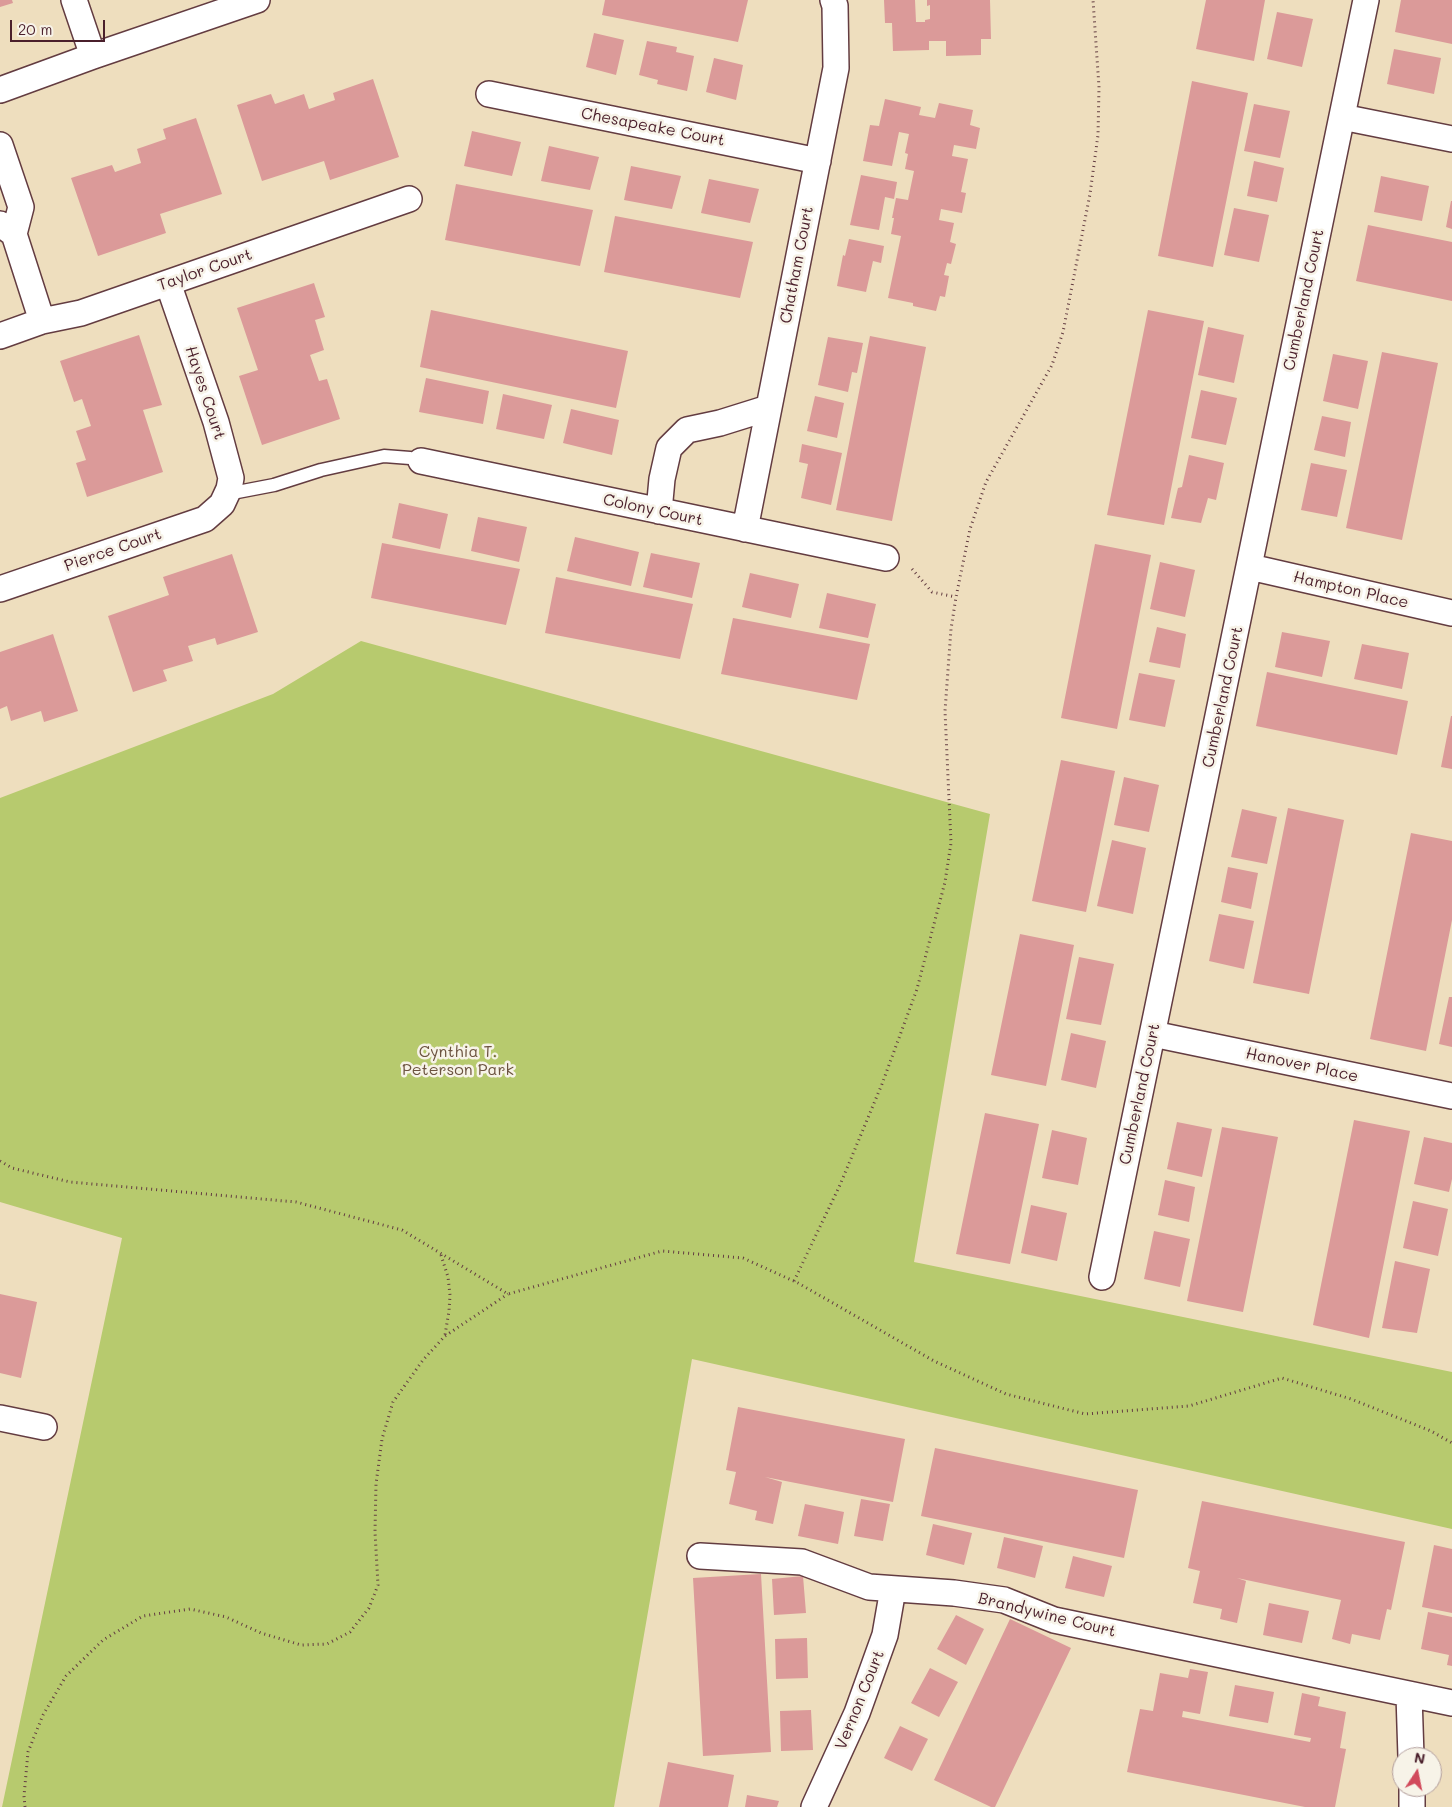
<!DOCTYPE html>
<html>
<head>
<meta charset="utf-8">
<style>
  body { margin:0 }
  #map { position:relative; width:1452px; height:1807px; overflow:hidden; background:#eedebe; font-family:Mali,sans-serif }
  canvas { display:block }
  .north { position:absolute; left:1392px; top:1747px; width:50px; height:50px; box-sizing:border-box; background:#f7f3e8; border:1px solid #b29e9c; border-radius:50%; rotate:11deg; font-size:14px; font-weight:700; line-height:20px; text-align:center; color:#4a1f2b }
  .north::after { content:''; display:block; margin:auto; width:18px; height:22px; background:#d1495b; clip-path:polygon(50% 0,100% 100%,50% 72%,0 100%) }
  .scale { position:absolute; left:10px; top:20px; width:95px; height:22px; box-sizing:border-box; border:2px solid #4a1f2b; border-top:0; padding-left:6px; font-size:15px; line-height:18px; white-space:nowrap; color:#4a1f2b; -webkit-text-stroke:4px #f7f3e8; paint-order:stroke }
</style>
</head>
<body>
<div id="map">
<canvas width="1452" height="1807"></canvas>
<div class="north">N</div>
<div class="scale">20 m</div>
</div>
<script>
const ctx = document.querySelector('canvas').getContext('2d');
ctx.lineJoin = 'round';
function fill(path, color) { ctx.fillStyle = color; ctx.fill(path, 'evenodd'); }
const toPath = rows => new Path2D(rows.map(r => 'M' + r).join(''));
function stroke(path, color, width, dash) { ctx.strokeStyle = color; ctx.lineWidth = width; ctx.lineCap = dash ? 'butt' : 'round'; ctx.setLineDash(dash || []); ctx.stroke(path); }
function label(font, color, halo, rows, align = 'center') {
  ctx.font = font + ' Mali,sans-serif'; ctx.lineWidth = 5; ctx.setLineDash([]); ctx.textBaseline = 'middle'; ctx.strokeStyle = halo; ctx.fillStyle = color; for (const [text, x, y, turn = 0] of rows) {
    ctx.save(); ctx.translate(x, y); ctx.rotate((+turn || 0) * Math.PI / 180); ctx.textAlign = isNaN(turn) ? turn : align; if (halo) ctx.strokeText(text, 0, 0); ctx.fillText(text, 0, 0); ctx.restore();
  }
}
fill(toPath([
  [361,641,990,814,914,1262,1452,1372,1452,1529,692,1359,614,1807,2,1807,122,1238,0,1202,0,798,273,694]
]), '#b7ca6e');
fill(toPath([
  [0,0,12,0,13,3,0,7],
  [605,0,748,0,738,42,602,15],
  [884,0,915,0,916,22,925,22,925,20,930,19,930,5,927,6,927,0,990,0,991,39,981,39,981,55,946,56,946,41,929,41,929,50,893,51,892,23,885,23],
  [1206,0,1265,0,1254,61,1196,49],
  [1401,0,1452,0,1452,44,1395,32],
  [1277,12,1313,19,1302,67,1267,59],
  [594,33,624,40,616,75,586,67],
  [647,41,677,47,676,52,694,56,687,91,657,84,658,80,639,75],
  [1394,49,1441,58,1434,94,1387,84],
  [714,58,743,65,736,100,706,92],
  [373,79,399,157,330,180,324,161,262,181,237,105,271,94,275,104,304,94,309,109,335,100,333,93],
  [1192,81,1248,93,1213,267,1158,256],
  [885,99,921,107,919,115,935,118,939,103,973,110,970,125,980,128,976,149,954,145,952,156,968,159,961,192,966,193,962,213,941,209,939,220,954,223,950,242,956,244,951,264,947,263,944,275,949,276,945,297,940,296,936,311,913,306,913,303,888,298,901,236,891,234,894,218,892,218,896,198,908,200,914,171,905,169,908,154,905,153,909,134,899,132,892,166,863,161,870,125,879,126],
  [1254,104,1290,111,1280,158,1244,151],
  [196,118,222,194,160,214,166,233,98,256,71,178,112,165,115,172,141,163,137,149,166,139,163,129],
  [472,131,521,142,512,176,464,166],
  [549,146,599,157,590,190,541,181],
  [1254,161,1284,168,1277,202,1247,196],
  [631,166,681,176,672,209,624,200],
  [861,175,897,182,894,199,885,197,879,230,850,225],
  [1381,176,1429,186,1422,221,1374,212],
  [709,179,759,189,750,223,701,213],
  [456,184,593,210,580,266,445,240],
  [1451,201,1452,201,1452,229,1446,227],
  [1234,208,1269,215,1259,262,1224,255],
  [615,216,753,242,740,298,604,272],
  [1368,225,1452,242,1452,301,1356,281],
  [849,239,884,246,881,263,873,261,866,292,837,286,843,255,845,256],
  [314,283,325,317,315,320,324,350,310,355,319,381,327,379,340,419,262,445,239,376,258,370,237,308],
  [431,310,628,351,616,408,420,367],
  [1148,310,1204,321,1164,525,1107,515],
  [1208,327,1244,335,1234,383,1198,375],
  [139,335,162,405,143,410,163,472,87,497,76,463,86,460,76,431,91,426,82,399,74,402,60,361],
  [870,336,926,347,892,521,836,510],
  [828,337,863,343,857,373,852,372,848,392,818,385],
  [1382,352,1438,363,1402,540,1346,528],
  [1333,354,1368,361,1358,409,1323,401],
  [426,378,489,391,483,424,419,412],
  [1201,390,1237,398,1226,445,1191,438],
  [503,394,552,405,544,439,496,429],
  [815,396,844,403,837,438,807,431],
  [571,409,619,420,612,455,563,443],
  [1322,416,1351,422,1345,457,1314,450],
  [802,444,842,453,831,505,801,498,808,464,799,462],
  [1189,455,1224,463,1216,500,1208,498,1201,523,1171,518,1178,488,1182,487],
  [1311,463,1347,470,1337,517,1301,510],
  [399,503,448,514,440,549,392,538],
  [478,517,527,527,519,562,471,551],
  [575,537,639,552,631,586,567,571],
  [382,543,520,569,506,625,371,598],
  [1095,544,1151,555,1117,729,1061,718],
  [651,553,700,563,692,598,643,587],
  [232,554,258,632,217,645,215,638,188,646,193,661,163,670,167,681,133,692,108,616,169,595,163,577],
  [1160,562,1195,570,1185,617,1150,609],
  [750,573,799,584,791,618,742,607],
  [556,577,693,604,680,659,545,633],
  [827,593,876,604,868,638,819,628],
  [733,618,870,644,857,700,721,674],
  [1157,627,1186,634,1180,668,1149,662],
  [1282,632,1330,641,1322,677,1275,667],
  [53,634,78,711,44,722,41,711,11,721,7,706,0,709,0,652],
  [1362,644,1409,653,1402,689,1354,679],
  [1267,672,1408,701,1397,755,1256,726],
  [1139,673,1175,680,1165,727,1129,720],
  [1451,716,1452,716,1452,769,1441,767],
  [1061,760,1115,771,1086,912,1032,901],
  [1124,777,1159,785,1149,832,1114,825],
  [1288,808,1344,820,1309,994,1253,983],
  [1242,809,1277,817,1267,864,1231,857],
  [1411,833,1452,841,1452,920,1426,1051,1370,1039],
  [1112,840,1146,848,1133,914,1097,906],
  [1228,867,1258,873,1251,909,1221,902],
  [1219,914,1254,921,1244,969,1209,961],
  [1020,934,1074,945,1046,1086,991,1075],
  [1079,957,1114,964,1101,1025,1066,1019],
  [1449,997,1452,997,1452,1047,1439,1044],
  [1071,1033,1106,1041,1096,1088,1061,1080],
  [985,1113,1039,1124,1010,1264,956,1254],
  [1354,1120,1410,1131,1369,1338,1313,1325],
  [1177,1122,1212,1129,1202,1177,1167,1169],
  [1222,1127,1278,1137,1243,1312,1187,1301],
  [1052,1130,1087,1138,1078,1185,1042,1178],
  [1424,1137,1452,1143,1452,1179,1449,1192,1414,1184],
  [1165,1180,1195,1187,1189,1222,1158,1215],
  [1413,1201,1448,1209,1438,1256,1403,1248],
  [1031,1205,1067,1213,1057,1261,1021,1253],
  [1154,1231,1190,1239,1180,1287,1144,1279],
  [1395,1261,1430,1269,1417,1333,1382,1328],
  [0,1294,37,1302,21,1378,0,1373],
  [738,1407,905,1439,893,1502,765,1477,782,1482,773,1524,755,1520,757,1511,729,1504,736,1472,726,1470],
  [935,1448,1138,1490,1124,1558,921,1516],
  [861,1499,890,1504,883,1541,854,1536],
  [1202,1501,1405,1542,1391,1610,1387,1609,1380,1640,1352,1634,1350,1644,1332,1639,1341,1600,1237,1578,1246,1581,1237,1623,1220,1619,1222,1609,1193,1603,1200,1571,1188,1568],
  [805,1504,844,1512,838,1544,798,1536],
  [933,1524,972,1533,964,1565,926,1555],
  [1004,1537,1043,1546,1035,1578,997,1568],
  [1434,1545,1452,1549,1452,1613,1422,1607],
  [1073,1556,1112,1566,1104,1597,1065,1588],
  [761,1574,771,1752,703,1756,693,1578],
  [803,1576,806,1613,774,1615,772,1579],
  [1269,1603,1309,1611,1302,1643,1263,1635],
  [1428,1612,1452,1617,1452,1666,1447,1665,1449,1655,1421,1649],
  [956,1615,984,1629,966,1665,937,1649],
  [1010,1619,1071,1648,995,1807,991,1807,934,1780],
  [807,1638,808,1678,776,1679,775,1639],
  [930,1668,958,1682,939,1717,911,1703],
  [1190,1669,1208,1672,1200,1714,1183,1711,1182,1717,1310,1742,1311,1738,1294,1735,1302,1693,1320,1697,1318,1706,1346,1712,1340,1748,1346,1749,1335,1807,1305,1807,1127,1772,1140,1709,1153,1711,1160,1673,1188,1678],
  [1235,1685,1274,1692,1268,1723,1229,1716],
  [811,1710,813,1750,781,1751,780,1711],
  [900,1726,928,1739,912,1771,884,1758],
  [668,1762,734,1775,728,1807,659,1807],
  [747,1795,779,1801,777,1807,745,1807]
]), '#db9a99');
const service = toPath([
  [227,494,274,485,321,470,384,456,410,458,421,461]
]);
const minor = toPath([
  [74,0,93,56],
  [0,90,93,56,257,0],
  [489,94,818,161],
  [1342,117,1452,139],
  [0,145,21,207,14,234,0,224],
  [14,234,42,321],
  [0,336,42,321,81,313,409,199],
  [421,461,886,558],
  [659,511,662,479,669,448,687,430,720,423,768,408],
  [745,529,836,68,835,6,833,0],
  [1250,567,1452,613],
  [0,589,205,519,222,504,229,489,231,478,216,422,168,283],
  [1153,1034,1452,1096],
  [1102,1277,1366,0],
  [0,1418,44,1427],
  [700,1556,802,1562,869,1587,954,1593,1004,1600,1054,1620,1452,1703],
  [1409,1695,1411,1757],
  [1412,1787,1412,1807],
  [814,1807,857,1713,885,1635,893,1589]
]);
stroke(service, '#633c41', 15);
stroke(minor, '#633c41', 28);
stroke(toPath([
  [912,569,932,592,956,597],
  [0,1161,12,1168,70,1182,296,1202,402,1230,508,1294,662,1251,743,1258,798,1283,934,1361,1006,1394,1085,1414,1189,1406,1282,1378,1351,1399,1431,1431,1452,1443],
  [441,1255,448,1277,450,1295,449,1311,445,1335],
  [794,1281,840,1185,882,1084,917,989,945,882,951,843,945,711,951,629,956,597,970,529,986,482,1052,365,1063,332,1090,194,1098,135,1099,87,1093,0],
  [25,1807,24,1796,28,1752,43,1715,66,1676,103,1640,143,1616,190,1609,226,1617,261,1633,301,1645,327,1644,350,1632,369,1608,378,1585,375,1532,376,1484,382,1439,393,1402,423,1360,445,1336,508,1294]
]), '#633c41', 3, [1, 4]);
stroke(service, '#fff', 12);
stroke(minor, '#fff', 25);
label('16px', '#4a1f2b', '#f7f3e8', [
  ["Chesapeake Court",653,127,11],
  ["Chatham Court",797,265,-79],
  ["Taylor Court",205,270,-19],
  ["Cumberland Court",1304,300,-78],
  ["Hayes Court",205,393,72],
  ["Colony Court",653,510,12],
  ["Pierce Court",113,550,-19],
  ["Hampton Place",1351,590,13],
  ["Cumberland Court",1223,697,-78],
  ["Hanover Place",1302,1065,12],
  ["Cumberland Court",1140,1094,-78],
  ["Brandywine Court",1047,1615,14],
  ["Vernon Court",860,1700,-68]
]);
label('16px', '#6b523f', '#f7f3e8', [
  ["Cynthia T.",458,1052],
  ["Peterson Park",458,1070]
]);
</script>
</body>
</html>
